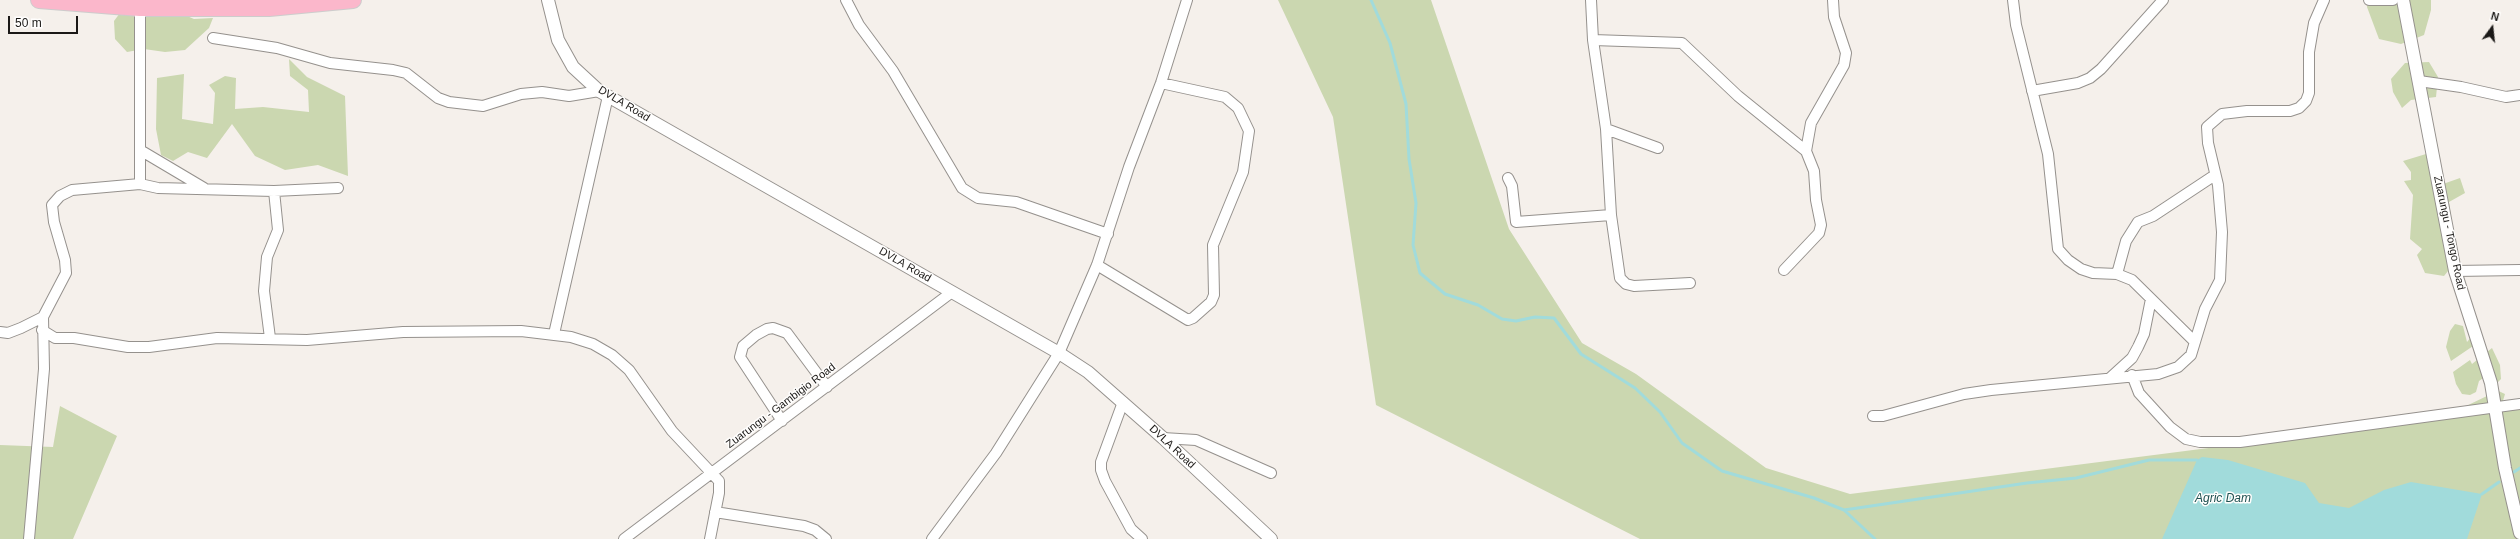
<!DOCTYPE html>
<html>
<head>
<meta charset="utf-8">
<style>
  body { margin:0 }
  #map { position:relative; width:2520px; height:539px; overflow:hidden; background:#f5f0eb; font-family:Helvetica,sans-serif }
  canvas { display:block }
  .north { position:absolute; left:2472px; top:8px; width:40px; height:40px; -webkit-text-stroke:3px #fffefd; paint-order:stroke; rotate:15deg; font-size:11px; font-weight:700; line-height:16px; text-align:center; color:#1b1917 }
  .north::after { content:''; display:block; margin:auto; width:14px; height:18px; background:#1b1917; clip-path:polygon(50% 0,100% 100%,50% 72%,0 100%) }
  .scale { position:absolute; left:8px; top:16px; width:70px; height:18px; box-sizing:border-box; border:2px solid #1b1917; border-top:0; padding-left:5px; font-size:12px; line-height:14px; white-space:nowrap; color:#1b1917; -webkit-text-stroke:3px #fffefd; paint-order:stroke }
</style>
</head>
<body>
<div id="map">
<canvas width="2520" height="539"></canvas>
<div class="north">N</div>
<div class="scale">50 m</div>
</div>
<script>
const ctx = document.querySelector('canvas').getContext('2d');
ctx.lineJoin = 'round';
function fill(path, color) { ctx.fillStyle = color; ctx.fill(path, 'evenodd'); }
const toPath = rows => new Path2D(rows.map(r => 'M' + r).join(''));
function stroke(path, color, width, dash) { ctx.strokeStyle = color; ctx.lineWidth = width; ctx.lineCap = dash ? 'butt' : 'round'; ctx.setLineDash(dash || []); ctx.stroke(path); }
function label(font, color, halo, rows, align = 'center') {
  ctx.font = font + ' Helvetica,sans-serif'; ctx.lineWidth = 3; ctx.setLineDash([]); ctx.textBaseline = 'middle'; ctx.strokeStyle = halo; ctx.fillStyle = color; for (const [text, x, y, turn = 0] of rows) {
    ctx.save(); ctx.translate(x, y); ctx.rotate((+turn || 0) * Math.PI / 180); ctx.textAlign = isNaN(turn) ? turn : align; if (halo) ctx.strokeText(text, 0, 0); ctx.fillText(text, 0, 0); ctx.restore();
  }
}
fill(toPath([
  [1278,0,1431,0,1509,229,1582,343,1636,374,1766,468,1850,494,2458,416,2462,408,2489,395,2486,376,2479,381,2476,392,2470,395,2462,394,2456,384,2453,372,2470,360,2472,364,2492,348,2500,365,2501,379,2492,388,2505,394,2502,404,2520,408,2520,539,1640,539,1376,405,1333,117],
  [2368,0,2431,0,2431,10,2424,35,2401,44,2379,39,2367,7],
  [120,13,180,13,194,19,213,18,209,28,185,50,165,52,144,49,127,52,115,39,114,21],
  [289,59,307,77,345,96,348,176,318,165,285,170,255,156,232,124,207,158,188,152,173,161,161,155,156,129,157,78,184,74,182,119,213,124,215,93,209,85,225,76,236,78,235,109,263,107,309,112,308,90,290,76],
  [2429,62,2438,77,2436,97,2411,100,2402,108,2393,92,2391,79,2405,63],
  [2426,154,2441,171,2443,184,2460,178,2465,193,2449,202,2457,260,2444,276,2425,273,2417,255,2422,249,2410,239,2413,195,2404,181,2411,180,2411,172,2403,161],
  [2455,324,2463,326,2467,342,2479,328,2479,342,2451,361,2446,347,2450,331],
  [60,406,117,436,73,539,0,539,0,445,53,447]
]), '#cbd7b0');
fill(toPath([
  [2202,457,2228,460,2305,483,2319,503,2349,508,2384,490,2411,482,2482,494,2467,539,2162,539,2197,460]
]), '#a1dbdb');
stroke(toPath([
  [1371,0,1390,43,1406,104,1409,159,1416,203,1413,245,1420,273,1445,294,1478,305,1502,319,1516,321,1535,317,1554,318,1581,354,1635,388,1660,412,1682,443,1722,471,1814,498,1844,510,2027,483,2076,478,2149,460,2197,460],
  [2514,472,2520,468],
  [2482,494,2499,482],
  [1844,510,1875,539]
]), '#a1dbdb', 3);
const minor = toPath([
  [846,0,859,25,893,71,962,188,978,198,1016,202,1108,234],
  [1591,0,1593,40,1606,129,1611,215,1620,278,1626,284,1634,286,1690,283],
  [2013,0,2016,25,2048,154,2058,249,2068,260,2081,269,2093,273,2117,274,2132,280,2195,342],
  [2369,0,2393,0],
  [140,8,140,184],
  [213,38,277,48,330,63,393,70,406,73,438,98,449,102,483,106,521,94,542,92,569,96,599,91],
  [1593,40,1682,43,1738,96,1806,151,1814,171,1816,200,1821,225,1819,233,1784,270],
  [2419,81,2461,87,2506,97,2520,95],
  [2032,91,2078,83,2090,78,2101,69,2163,0],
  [1606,129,1658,148],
  [140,150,204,188],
  [1806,151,1811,123,1844,65,1846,53,1834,17,1833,0],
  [1508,178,1512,186,1516,222,1611,215],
  [1097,265,1188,320,1193,318,1211,302,1214,295,1213,245,1243,172,1249,131,1238,108,1225,97,1161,83],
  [2455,271,2520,270],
  [2117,274,2126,241,2138,222,2153,216,2215,175],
  [42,330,55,338,74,338,128,347,149,347,217,338,307,340,403,332,521,331,571,337,593,344,612,355,629,370,672,431,719,481,719,493,710,539],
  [0,332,8,333,21,328,43,317],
  [554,334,608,96],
  [270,338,264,291,267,257,278,230,274,191],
  [2132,375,2139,393,2170,427,2186,439,2200,442,2240,442,2520,404],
  [2110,378,2132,358,2138,347,2144,334,2151,299],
  [1123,402,1101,462,1101,470,1105,481,1131,529,1142,539],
  [1873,416,1883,416,1964,394,1991,390,2158,374,2178,367,2191,355,2205,309,2220,280,2222,232,2218,185,2208,143,2207,127,2222,114,2247,111,2290,111,2299,108,2306,101,2309,93,2309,52,2314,23,2324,0],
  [782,421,740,357,743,346,756,335,767,329,773,328,787,333,827,387],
  [1163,438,1196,440,1271,473],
  [715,512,804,526,815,530,826,539],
  [29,539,44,369,43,317,66,273,65,260,54,222,52,205,60,196,72,190,140,184,158,188,274,191,338,188],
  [624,539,952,292],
  [932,539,996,453,1059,353,1097,265,1129,167,1161,83,1187,0]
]);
const tertiary = toPath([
  [548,0,558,40,573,67,599,91,1059,353,1088,372,1163,438,1271,539],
  [2403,0,2455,271,2491,383,2505,468,2520,533]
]);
const trunk = toPath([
  [39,0,140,8,269,8,353,0]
]);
stroke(minor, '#95918d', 12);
stroke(tertiary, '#95918d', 14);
stroke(trunk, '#cdcccc', 18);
stroke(minor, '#fff', 10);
stroke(tertiary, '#fff', 12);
stroke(trunk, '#fbb7cb', 16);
label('11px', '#1b1917', '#fffefd', [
  ["DVLA Road",624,104,31],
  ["Zuarungu - Tongo Road",2449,233,78],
  ["DVLA Road",905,265,30],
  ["Zuarungu - Gambigio Road",781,406,-37],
  ["DVLA Road",1172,447,43]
]);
label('italic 12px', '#205252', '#fffefd', [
  ["Agric Dam",2223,499]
]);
</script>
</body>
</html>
